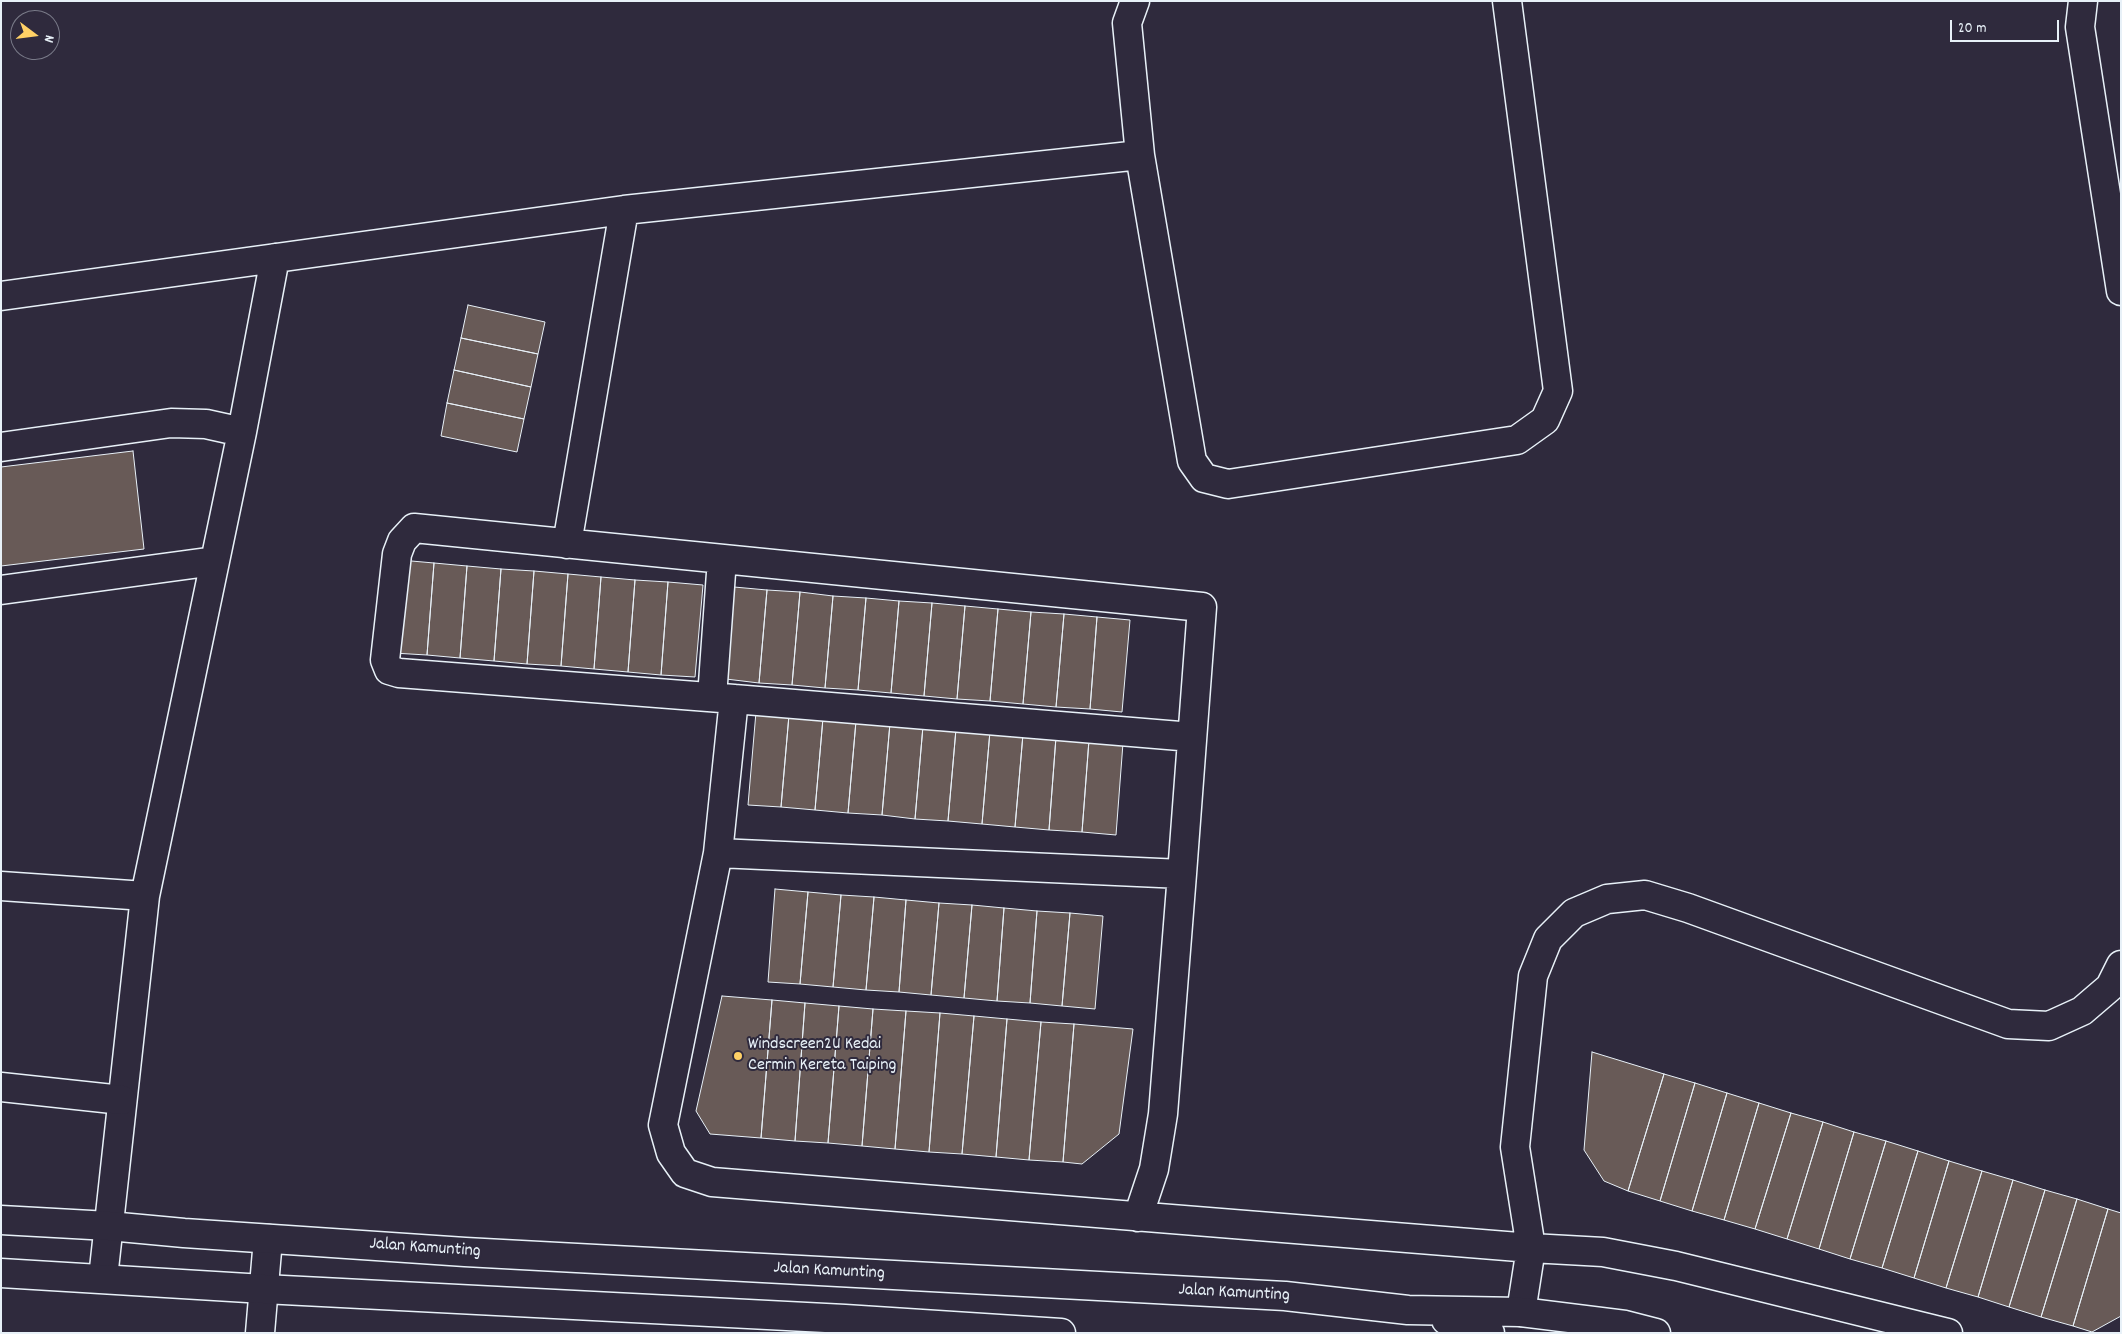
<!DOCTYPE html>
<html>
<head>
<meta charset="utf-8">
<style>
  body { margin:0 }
  #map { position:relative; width:2122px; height:1334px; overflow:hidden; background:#2f2a3d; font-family:Dekko,sans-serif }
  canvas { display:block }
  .frame { position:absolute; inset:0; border:2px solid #e8f1f8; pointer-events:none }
  .north { position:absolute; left:10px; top:10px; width:50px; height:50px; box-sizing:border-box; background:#2f2a3d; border:1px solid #797a88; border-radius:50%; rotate:105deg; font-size:14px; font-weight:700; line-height:20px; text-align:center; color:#e8f1f8 }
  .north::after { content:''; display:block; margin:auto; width:18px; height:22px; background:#ffd166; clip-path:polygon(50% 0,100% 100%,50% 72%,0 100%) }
  .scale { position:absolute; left:1950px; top:20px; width:109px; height:22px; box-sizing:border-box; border:2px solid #e8f1f8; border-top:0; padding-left:6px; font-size:15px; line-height:18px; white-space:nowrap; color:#e8f1f8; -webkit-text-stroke:4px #2f2a3d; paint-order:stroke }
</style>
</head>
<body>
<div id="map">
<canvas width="2122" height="1334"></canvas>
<div class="frame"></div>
<div class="north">N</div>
<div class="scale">20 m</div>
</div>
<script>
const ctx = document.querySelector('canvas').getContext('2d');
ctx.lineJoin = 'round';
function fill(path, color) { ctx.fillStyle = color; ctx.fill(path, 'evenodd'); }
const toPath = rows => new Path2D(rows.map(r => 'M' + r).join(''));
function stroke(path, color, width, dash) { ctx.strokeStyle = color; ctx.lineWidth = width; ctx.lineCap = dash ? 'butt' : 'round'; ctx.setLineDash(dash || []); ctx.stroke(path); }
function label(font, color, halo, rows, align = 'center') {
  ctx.font = font + ' Dekko,sans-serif'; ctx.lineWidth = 4; ctx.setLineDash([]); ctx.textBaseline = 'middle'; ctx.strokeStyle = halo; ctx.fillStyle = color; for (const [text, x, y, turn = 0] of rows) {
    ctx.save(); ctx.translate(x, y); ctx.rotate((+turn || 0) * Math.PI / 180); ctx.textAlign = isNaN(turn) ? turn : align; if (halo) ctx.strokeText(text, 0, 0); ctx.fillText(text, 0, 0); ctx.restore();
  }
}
const building = toPath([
  [468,305,545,322,538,354,461,338,468,305],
  [461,338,538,354,531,387,454,370,461,338],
  [454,370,531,387,524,419,447,403,454,370],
  [447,403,524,419,517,452,441,436,447,403],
  [133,451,144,549,1,566,1,467,133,451],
  [400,560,434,563,427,655,393,653,400,560],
  [434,563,467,566,460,658,427,655,434,563],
  [467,566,501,569,494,661,460,658,467,566],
  [501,569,534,571,527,664,494,661,501,569],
  [534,571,568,574,561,666,527,664,534,571],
  [568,574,601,577,594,669,561,666,568,574],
  [601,577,635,580,628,672,594,669,601,577],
  [635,580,668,582,661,675,628,672,635,580],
  [668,582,703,585,695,677,661,675,668,582],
  [734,587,767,590,759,683,726,679,734,587],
  [767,590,800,592,792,685,759,683,767,590],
  [800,592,833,596,825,688,792,685,800,592],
  [833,596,866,598,858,690,825,688,833,596],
  [866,598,899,601,891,693,858,690,866,598],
  [899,601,932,603,924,696,891,693,899,601],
  [932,603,965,606,957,699,924,696,932,603],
  [965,606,998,609,990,701,957,699,965,606],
  [998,609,1031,612,1023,704,990,701,998,609],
  [1031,612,1064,614,1056,707,1023,704,1031,612],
  [1064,614,1097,617,1090,709,1056,707,1064,614],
  [1097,617,1130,620,1122,712,1090,709,1097,617],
  [756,712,789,715,781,807,748,805,756,712],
  [789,715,823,718,815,810,781,807,789,715],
  [823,718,856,721,848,813,815,810,823,718],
  [856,721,890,723,882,815,848,813,856,721],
  [890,723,923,726,915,819,882,815,890,723],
  [923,726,956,729,948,821,915,819,923,726],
  [956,729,990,731,982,824,948,821,956,729],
  [990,731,1023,734,1015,827,982,824,990,731],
  [1023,734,1056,737,1049,830,1015,827,1023,734],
  [1056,737,1089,740,1082,832,1049,830,1056,737],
  [1089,740,1123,743,1116,835,1082,832,1089,740],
  [775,889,808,892,800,984,768,982,775,889],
  [808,892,841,895,833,987,800,984,808,892],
  [841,895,874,897,866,990,833,987,841,895],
  [874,897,906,900,899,992,866,990,874,897],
  [906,900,939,903,931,995,899,992,906,900],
  [939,903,972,905,964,998,931,995,939,903],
  [972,905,1004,908,997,1001,964,998,972,905],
  [1004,908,1037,911,1030,1003,997,1001,1004,908],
  [1037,911,1070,913,1062,1006,1030,1003,1037,911],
  [1070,913,1103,916,1095,1009,1062,1006,1070,913],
  [722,996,772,1000,761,1138,710,1134,696,1111,722,996],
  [772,1000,805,1003,795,1141,761,1138,772,1000],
  [805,1003,839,1006,828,1143,795,1141,805,1003],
  [839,1006,873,1009,862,1146,828,1143,839,1006],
  [873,1009,906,1011,895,1149,862,1146,873,1009],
  [906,1011,940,1013,929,1152,895,1149,906,1011],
  [940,1013,974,1016,962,1154,929,1152,940,1013],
  [974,1016,1007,1019,996,1157,962,1154,974,1016],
  [1007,1019,1041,1022,1029,1160,996,1157,1007,1019],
  [1041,1022,1074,1024,1063,1162,1029,1160,1041,1022],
  [1074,1024,1133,1029,1119,1134,1082,1164,1063,1162,1074,1024],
  [1592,1052,1664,1074,1628,1191,1604,1181,1584,1150,1592,1052],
  [1664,1074,1695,1083,1660,1201,1628,1191,1664,1074],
  [1695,1083,1727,1093,1692,1211,1660,1201,1695,1083],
  [1727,1093,1759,1103,1724,1220,1692,1211,1727,1093],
  [1759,1103,1791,1113,1755,1229,1724,1220,1759,1103],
  [1791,1113,1823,1122,1787,1239,1755,1229,1791,1113],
  [1823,1122,1854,1132,1819,1249,1787,1239,1823,1122],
  [1854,1132,1886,1141,1850,1259,1819,1249,1854,1132],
  [1886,1141,1918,1151,1882,1268,1850,1259,1886,1141],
  [1918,1151,1949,1161,1914,1278,1882,1268,1918,1151],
  [1949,1161,1982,1171,1946,1288,1914,1278,1949,1161],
  [1982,1171,2013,1180,1978,1297,1946,1288,1982,1171],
  [2013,1180,2045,1190,2009,1307,1978,1297,2013,1180],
  [2045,1190,2077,1199,2041,1317,2009,1307,2045,1190],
  [2077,1199,2108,1209,2073,1326,2041,1317,2077,1199],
  [2108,1209,2121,1213,2121,1316,2092,1332,2073,1326,2108,1209]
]);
fill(building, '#685a57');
stroke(building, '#e8f1f8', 1);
const minor = toPath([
  [1135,1,1127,23,1140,155,1192,461,1204,478,1228,484,1517,440,1545,420,1558,391,1507,1],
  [2083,1,2080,27,2121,291],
  [1,296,624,210,1140,155],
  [1,447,171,423,206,424,242,432],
  [567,544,624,210],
  [1,590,215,561],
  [712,697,722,559],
  [734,699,718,853,663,1125,671,1153,685,1173,712,1182,1531,1248,1515,1147,1533,976,1548,939,1574,913,1607,899,1645,895,1688,908,2008,1024,2049,1026,2082,1011,2110,987,2121,965],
  [718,853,1182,874],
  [1,886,145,896],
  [1138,1217,1154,1169,1163,1114,1182,874,1202,607,414,528,402,541,397,554,385,660,389,670,399,673,734,699,1192,737],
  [103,1278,145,896,242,432,275,258],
  [1521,1312,1531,1248,1603,1252,1676,1266,1948,1333],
  [260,1333,268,1239]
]);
const major = toPath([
  [1,1087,122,1100],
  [1,1220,109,1226,184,1233,465,1252,1285,1296,1408,1310,1521,1312,1625,1325,1656,1333],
  [1,1273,264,1289,845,1319,1061,1333],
  [1446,1320,1490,1333]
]);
stroke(minor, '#e8f1f8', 31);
stroke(major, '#e8f1f8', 31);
stroke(minor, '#2f2a3d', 28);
stroke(major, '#2f2a3d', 28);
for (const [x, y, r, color] of [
  [738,1056,5,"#ffd166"]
]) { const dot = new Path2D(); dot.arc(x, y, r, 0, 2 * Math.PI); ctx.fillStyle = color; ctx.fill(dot); stroke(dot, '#2f2a3d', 2); }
label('18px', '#e8f1f8', '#2f2a3d', [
  ["Windscreen2U Kedai",748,1046],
  ["Cermin Kereta Taiping",748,1067]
], 'left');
label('18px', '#e8f1f8', '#2f2a3d', [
  ["Jalan Kamunting",425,1249,4],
  ["Jalan Kamunting",829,1272,3],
  ["Jalan Kamunting",1234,1294,3]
]);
</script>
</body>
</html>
